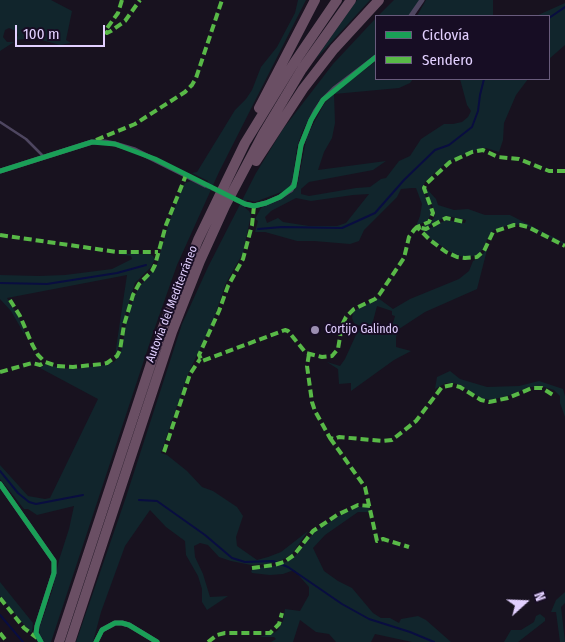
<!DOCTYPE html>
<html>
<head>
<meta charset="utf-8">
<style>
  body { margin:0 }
  #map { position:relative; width:565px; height:642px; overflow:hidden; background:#18121f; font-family:"Fira Sans Condensed",sans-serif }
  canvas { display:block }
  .legend { position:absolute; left:375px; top:15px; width:175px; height:65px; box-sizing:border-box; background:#170d24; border:1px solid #685b7c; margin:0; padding:6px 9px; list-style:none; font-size:15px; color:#e2d0ff }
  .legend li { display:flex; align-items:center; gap:10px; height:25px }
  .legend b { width:25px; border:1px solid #685b7c }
  .north { position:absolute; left:500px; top:577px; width:50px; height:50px; -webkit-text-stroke:4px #170d24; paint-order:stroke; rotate:70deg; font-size:14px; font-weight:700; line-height:20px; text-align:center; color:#e2d0ff }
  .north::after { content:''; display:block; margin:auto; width:18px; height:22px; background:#e2d0ff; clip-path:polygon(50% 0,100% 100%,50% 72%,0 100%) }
  .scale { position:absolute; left:15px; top:25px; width:90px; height:22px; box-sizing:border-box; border:2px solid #e2d0ff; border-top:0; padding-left:6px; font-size:15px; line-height:18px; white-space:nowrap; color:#e2d0ff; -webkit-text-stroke:4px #170d24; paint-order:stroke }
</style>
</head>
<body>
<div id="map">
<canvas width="565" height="642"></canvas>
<ul class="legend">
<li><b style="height:6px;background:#1a9f57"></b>Ciclovía</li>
<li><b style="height:6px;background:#58b947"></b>Sendero</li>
</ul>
<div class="north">N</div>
<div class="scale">100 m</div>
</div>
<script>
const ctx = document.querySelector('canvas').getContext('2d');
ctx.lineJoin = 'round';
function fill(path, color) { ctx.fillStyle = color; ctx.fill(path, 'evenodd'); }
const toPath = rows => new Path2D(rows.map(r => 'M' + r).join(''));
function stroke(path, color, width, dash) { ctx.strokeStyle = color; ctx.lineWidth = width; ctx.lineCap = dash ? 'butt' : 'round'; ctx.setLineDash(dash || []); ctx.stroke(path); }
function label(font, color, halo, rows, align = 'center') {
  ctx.font = font + ' "Fira Sans Condensed",sans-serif'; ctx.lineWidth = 4; ctx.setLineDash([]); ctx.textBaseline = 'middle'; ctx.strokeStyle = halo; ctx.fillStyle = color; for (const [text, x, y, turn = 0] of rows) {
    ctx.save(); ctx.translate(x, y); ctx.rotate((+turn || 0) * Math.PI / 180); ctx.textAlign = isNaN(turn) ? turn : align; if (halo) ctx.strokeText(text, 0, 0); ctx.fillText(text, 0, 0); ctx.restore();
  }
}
fill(toPath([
  [0,0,51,0,72,11,66,40,71,43,60,45,34,38,16,40,18,35,16,31,9,28,5,30,3,37,7,42,14,42,0,51],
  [298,0,306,0,219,172,177,265,153,333,51,642,44,642,40,635,39,629,52,591,59,560,69,529,74,506,37,515,28,509,24,509,0,479,0,465,28,496,45,499,50,498,98,399,40,368,45,364,61,368,75,369,105,365,114,362,119,356,122,348,126,323,132,302,139,287,156,267,169,223,181,190,185,183,191,181,206,187,208,181,192,173,197,172,235,110,246,99,252,90,261,67,277,47,287,28,295,13],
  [357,0,370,0,315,60,335,31],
  [394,0,420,0,409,16,378,16],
  [426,0,493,0,493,16,417,16],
  [565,3,565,45,549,59,549,16,536,16],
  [376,18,376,54,330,90,318,102,302,132,297,147,292,183,289,189,255,202,247,200,243,206,249,211,251,215,243,253,226,283,212,324,188,374,161,453,167,455,187,471,202,487,213,491,237,507,243,516,236,537,237,546,257,560,268,557,281,552,308,531,292,554,282,560,268,564,251,565,231,561,219,557,208,545,200,543,194,546,195,557,203,574,210,597,228,596,207,610,202,602,202,589,198,576,186,555,185,541,166,527,150,510,125,546,101,612,93,642,76,642,126,497,182,324,208,267,256,173,283,129,333,64],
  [376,61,376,79,413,79,410,83,399,88,334,94,335,123,332,138,324,152,318,170,386,161,373,170,309,182,301,189,301,194,309,196,356,188,370,187,381,179,386,178,399,161,410,156,421,139,444,124,453,124,462,122,468,117,471,111,467,105,460,79,528,79,516,95,504,123,503,140,499,152,486,148,469,152,446,163,426,181,423,186,423,191,432,209,430,216,427,221,416,226,420,216,422,204,416,188,412,188,401,189,397,197,364,230,359,241,350,244,314,241,297,241,265,232,255,232,258,221,255,219,261,208,290,194,297,186,307,136,324,104,333,94],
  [369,194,346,223,337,226,309,226,283,222,278,218,267,223,265,217,271,211,296,198,311,201,353,195],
  [426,188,436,199,438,205,454,210,468,209,485,215,510,215,565,243,565,245,527,226,512,224,494,230,490,234,482,250,477,255,468,257,457,256,429,238,421,229,426,230,446,220,465,223,466,220,447,216,426,228,421,227,430,222,434,218,435,212,425,190],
  [488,246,477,289,425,312,399,329,396,337,396,347,411,351,394,360,351,391,351,383,339,384,338,369,327,362,340,366,345,359,360,326,354,323,352,318,353,313,357,309,378,298,393,309,410,299,459,279,469,271,473,261,481,257],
  [377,306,392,311,392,315,395,316,391,330,372,325],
  [118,254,150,254,153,256,155,259,151,267,135,283,122,325,118,349,115,355,127,275,7,298,19,317,26,337,11,311,0,299,0,275,39,276,65,275,112,269,132,259,131,256],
  [450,371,460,379,487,387,519,386,539,381,563,389,565,396,565,417,560,403,560,396,554,390,544,387,529,387,511,395,491,400,480,398,460,385,453,383,446,383,435,389,437,377],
  [358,507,369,507,370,512,358,512,325,535,313,548,324,571,338,581,352,588,373,613,381,618,390,618,399,623,401,619,418,616,426,620,451,642,412,642,375,634,371,642,336,642,329,634,316,632,300,620,293,642,271,642,276,639,274,637,259,637,274,633,278,630,283,621,285,609,300,611,309,595,309,587,294,570,283,574,270,575,252,573,251,571,255,568,274,566,288,561,296,555,314,532,342,514],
  [0,582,33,623,32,632,30,632,0,596],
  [565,592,565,603,561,607,565,642,560,642,556,612,551,612,556,600],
  [540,614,545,618,545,621,518,642,504,642,511,630,521,630,534,622,536,616]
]), '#11252c');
stroke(toPath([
  [549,18,565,7],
  [258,229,282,227,342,228,375,213,404,180,435,150,449,145,472,127,478,111,480,95,484,79],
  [0,283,47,284,117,273,146,265],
  [0,471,18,493,29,502,36,504,83,495],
  [139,500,157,501,205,535,232,558,245,562,273,561,288,567,342,604,369,619,410,632,434,642],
  [0,615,23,642]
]), '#090d40', 2);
stroke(toPath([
  [205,185,221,192],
  [228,196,245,204]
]), '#362e41', 5, [5, 2.5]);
stroke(toPath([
  [0,122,26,139,43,156]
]), '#4e4660', 2.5);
stroke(toPath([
  [411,16,422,0],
  [0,171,92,142,105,142,115,144,135,150,205,185],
  [245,204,254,206,266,203,280,197,291,190,295,181,301,145,311,120,315,112,323,100,334,89,376,57],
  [0,484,54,561,54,573,37,626,36,633,41,642],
  [96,642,102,630,115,623,122,623,129,625,157,642]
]), '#4e4660', 5);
stroke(toPath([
  [259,108,315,0],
  [256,161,303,89,334,49,379,0],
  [59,642,163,327,198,240,245,143,294,63,337,0],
  [70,642,172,332,200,261,225,206,263,134,302,69,351,0]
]), '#6a4f64', 10);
stroke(toPath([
  [122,0,118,13,105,31,107,33,111,31,125,21,140,0],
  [96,140,135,124,185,92,192,85,196,78,222,0],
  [565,171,549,171,519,159,498,157,483,150,472,152,450,162,426,184,424,188,433,213,429,222,417,227,430,240,446,252,457,257,465,258,477,257,484,251,493,232,514,225,520,225,528,227,565,246],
  [254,206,252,225,243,259,228,286,219,311,199,355,202,361,285,330,288,331,306,353,322,357,332,356,338,349,342,325,346,317,354,309,375,299,379,295,404,258,409,237,414,230,417,227,426,229,446,218,465,222],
  [0,235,117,252,158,252],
  [10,300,20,316,32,344,38,355,45,362],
  [309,354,307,366,312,402,315,411,330,438,334,439,339,437,383,441,392,440,416,421,442,387,452,385,460,387,481,400,489,402,508,398,532,388,542,388,553,395],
  [0,372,32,363,40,365,45,362,57,366,73,367,102,364,107,363,117,356,120,350,124,325,133,295,139,284,152,271,155,265,166,225,186,175],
  [330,438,365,487,377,541,383,539,409,547],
  [164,452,190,374,200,359],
  [252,568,274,565,284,562,294,555,313,531,337,515,358,505,370,506],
  [0,598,24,628,37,638],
  [0,633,7,642],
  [208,642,217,635,225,633,270,633,279,624,282,613]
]), '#58b947', 4, [8, 4]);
stroke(toPath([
  [0,171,92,142,115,144,155,159,245,204,254,206,266,203,280,197,294,186,301,145,311,120,323,100,376,57],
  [0,484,54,561,54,573,37,626,36,633,41,642],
  [96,642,102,630,115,623,122,623,129,625,157,642]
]), '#1a9f57', 5);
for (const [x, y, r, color] of [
  [315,330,5,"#9b8eb1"]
]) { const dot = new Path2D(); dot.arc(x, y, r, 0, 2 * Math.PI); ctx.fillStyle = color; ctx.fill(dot); stroke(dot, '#170d24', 2); }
label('12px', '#e2d0ff', '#170d24', [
  ["Autovía del Mediterráneo",172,304,-69]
]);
label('12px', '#e2d0ff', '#170d24', [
  ["Cortijo Galindo",325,330]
], 'left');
</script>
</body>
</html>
